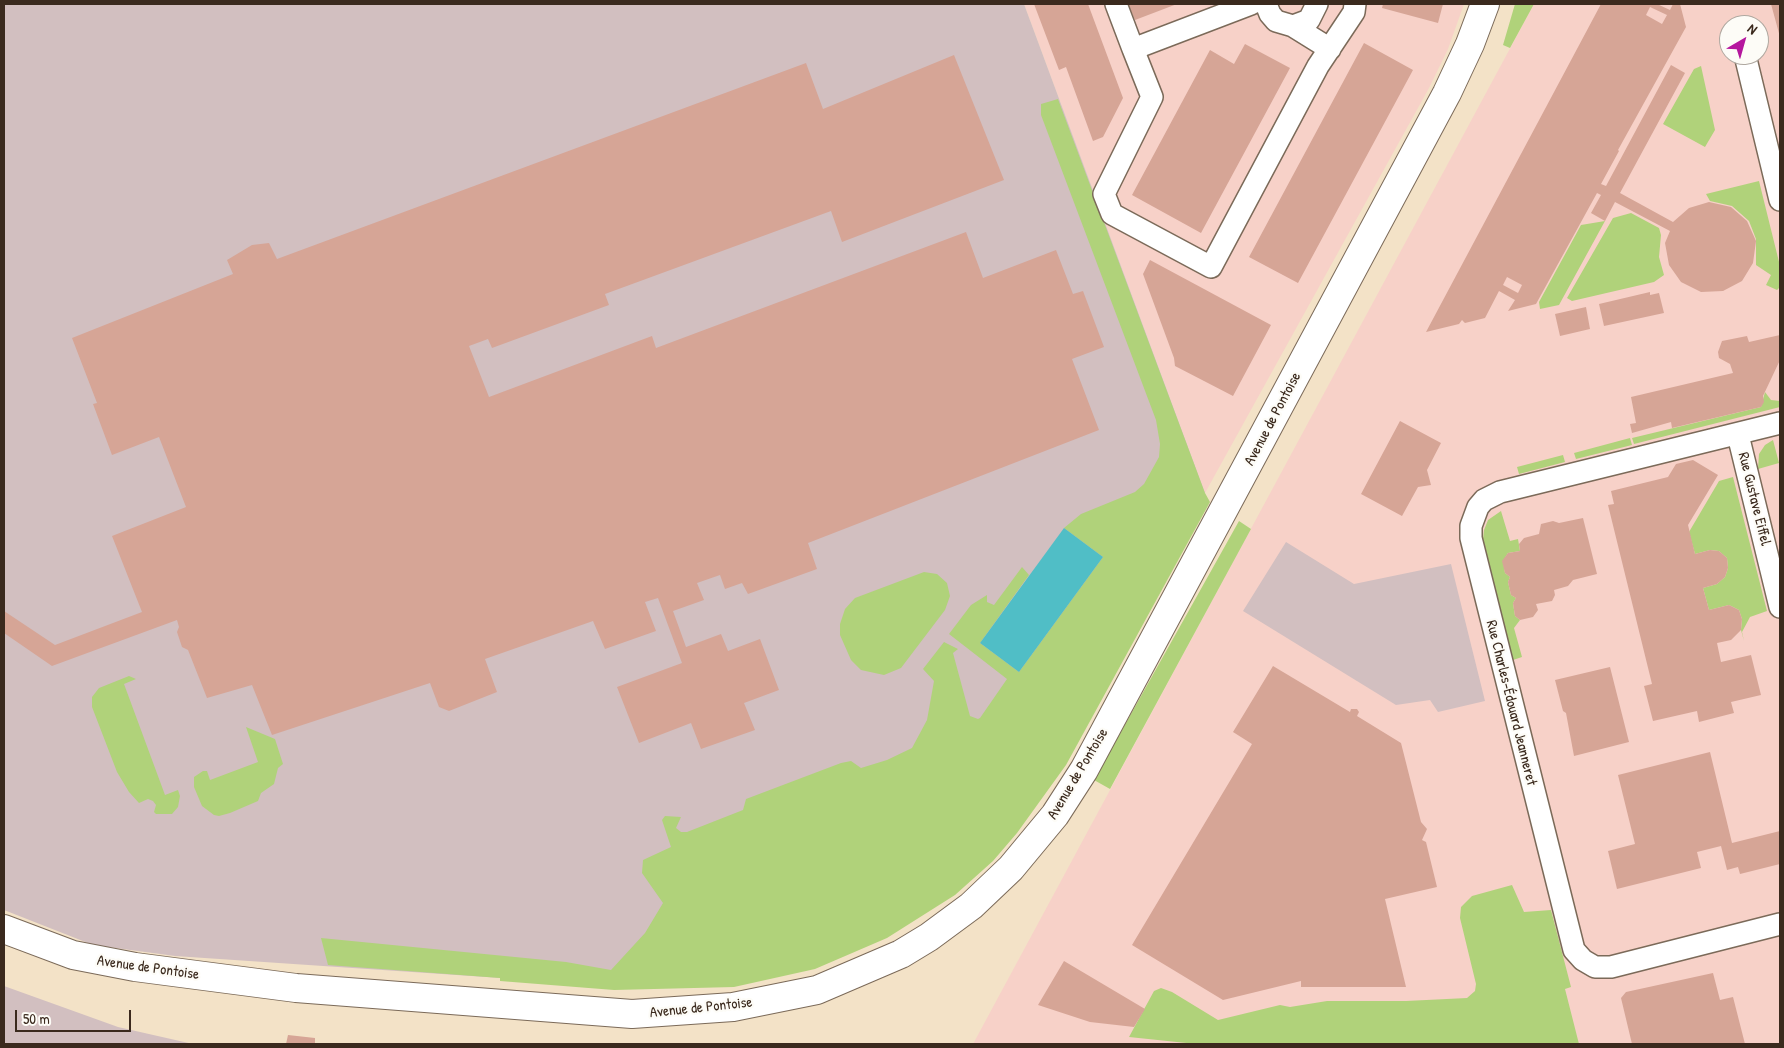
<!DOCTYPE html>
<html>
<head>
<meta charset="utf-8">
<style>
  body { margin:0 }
  #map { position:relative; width:1784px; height:1048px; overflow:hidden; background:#f3e2c7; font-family:"Patrick Hand",sans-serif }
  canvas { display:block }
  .frame { position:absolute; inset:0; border:5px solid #3b2a1e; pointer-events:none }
  .north { position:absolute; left:1719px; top:15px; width:50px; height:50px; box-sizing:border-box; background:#fdfcf7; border:1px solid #afa8a0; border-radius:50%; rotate:38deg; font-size:14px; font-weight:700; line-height:20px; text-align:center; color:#3b2a1e }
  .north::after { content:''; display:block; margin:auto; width:18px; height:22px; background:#b5179e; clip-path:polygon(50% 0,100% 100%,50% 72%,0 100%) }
  .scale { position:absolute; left:15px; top:1010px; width:116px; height:22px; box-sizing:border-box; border:2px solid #3b2a1e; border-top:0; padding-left:6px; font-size:15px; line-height:18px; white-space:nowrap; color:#3b2a1e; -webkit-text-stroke:4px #fdfcf7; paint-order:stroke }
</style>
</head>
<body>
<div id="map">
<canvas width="1784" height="1048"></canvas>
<div class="frame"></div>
<div class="north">N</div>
<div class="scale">50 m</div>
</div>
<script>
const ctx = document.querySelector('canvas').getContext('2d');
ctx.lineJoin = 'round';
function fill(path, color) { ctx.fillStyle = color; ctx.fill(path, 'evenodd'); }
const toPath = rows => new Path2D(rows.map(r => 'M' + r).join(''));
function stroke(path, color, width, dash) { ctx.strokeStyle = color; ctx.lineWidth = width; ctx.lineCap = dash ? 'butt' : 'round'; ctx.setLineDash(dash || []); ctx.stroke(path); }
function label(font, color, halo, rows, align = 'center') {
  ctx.font = font + ' "Patrick Hand",sans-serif'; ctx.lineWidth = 4.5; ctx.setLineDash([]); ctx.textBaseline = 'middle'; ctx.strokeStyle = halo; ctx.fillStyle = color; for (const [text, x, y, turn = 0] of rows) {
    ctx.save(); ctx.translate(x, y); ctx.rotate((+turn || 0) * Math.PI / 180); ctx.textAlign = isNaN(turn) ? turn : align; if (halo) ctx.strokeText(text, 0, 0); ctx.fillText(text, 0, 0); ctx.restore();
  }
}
fill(toPath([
  [1024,4,1464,4,1448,49,1429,88,1205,493],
  [1534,4,1780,4,1780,1044,973,1044],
  [1729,25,1759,25,1759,55,1729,55]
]), '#f7d1c8');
fill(toPath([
  [4,4,1024,4,1205,493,735,980,501,978,175,956,93,945,4,910],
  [1286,542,1354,584,1451,564,1485,701,1438,712,1430,700,1396,705,1243,611],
  [4,986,118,1027,193,1044,4,1044]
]), '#d2bfc0');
fill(toPath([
  [1515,4,1534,4,1510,48,1503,45],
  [1701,66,1715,130,1705,147,1663,124,1694,69],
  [1058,99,1205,493,1210,502,1066,765,1017,833,993,861,955,895,887,938,815,969,734,987,614,990,500,981,500,978,328,965,321,938,566,962,611,970,645,933,663,903,642,873,643,860,671,847,662,820,665,816,681,817,676,828,681,832,687,832,743,810,746,799,841,763,851,761,861,768,887,760,912,748,927,720,934,681,923,669,944,642,958,649,953,653,970,716,978,719,980,718,1007,679,949,634,971,605,987,595,987,602,994,605,1022,567,1029,575,980,643,1019,672,1103,557,1064,528,1081,514,1135,492,1144,484,1159,457,1160,444,1156,420,1041,115,1041,104],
  [1759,181,1780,266,1780,287,1777,290,1766,285,1771,275,1756,265,1756,239,1749,221,1732,206,1710,201,1706,194],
  [1631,213,1659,228,1661,235,1659,257,1664,275,1654,282,1572,301,1567,298,1613,218],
  [1605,221,1559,305,1540,309,1539,302,1581,225],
  [1765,392,1771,400,1780,401,1780,407,1634,444,1632,438,1761,407],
  [1630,438,1632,445,1576,459,1574,453],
  [1773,440,1779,463,1758,469,1759,454,1765,445],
  [1563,455,1565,462,1519,474,1517,467],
  [1733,477,1767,611,1750,617,1742,632,1744,641,1741,630,1742,619,1739,610,1729,605,1709,610,1703,588,1717,584,1725,577,1728,568,1727,558,1719,551,1710,550,1695,554,1689,532,1719,481],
  [1501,511,1510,541,1518,539,1520,551,1508,553,1503,561,1505,573,1510,577,1508,582,1511,595,1516,598,1513,603,1515,616,1520,620,1514,628,1522,657,1513,660,1483,539,1484,530,1488,520],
  [1239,521,1251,529,1110,789,1094,780],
  [924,572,937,574,947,583,950,596,945,610,901,668,884,675,861,670,851,660,840,635,840,624,845,609,855,598],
  [129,676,136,679,124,684,165,795,178,790,180,796,178,807,172,814,156,814,154,812,156,805,153,801,148,799,139,803,129,792,117,772,92,707,92,697,99,688],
  [246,727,275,739,283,764,278,768,274,784,261,793,258,801,230,813,219,816,214,815,202,806,194,787,194,777,203,771,207,771,210,780,258,762],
  [1512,885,1524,912,1551,910,1571,987,1565,989,1579,1044,1196,1044,1129,1037,1154,991,1161,988,1172,992,1218,1020,1280,1005,1290,1007,1327,1001,1406,1001,1467,998,1475,991,1476,984,1460,918,1461,907,1472,896]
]), '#b0d27a');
fill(toPath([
  [1064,528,1103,557,1019,672,980,643]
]), '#50bec6');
fill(toPath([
  [1034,4,1088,4,1123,98,1103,137,1093,141,1066,67,1059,70],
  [1128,4,1177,4,1135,20],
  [1383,4,1443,4,1438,23,1382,8],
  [1601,4,1657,4,1670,10,1673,4,1680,4,1686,27,1618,150,1619,151,1601,184,1606,186,1671,65,1685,73,1620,193,1673,222,1689,208,1709,202,1731,207,1747,221,1756,241,1753,263,1742,281,1723,291,1701,292,1681,282,1669,265,1665,243,1670,231,1615,202,1605,221,1591,213,1601,195,1597,193,1536,304,1508,311,1515,300,1499,291,1485,318,1465,323,1462,320,1459,324,1426,332],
  [1650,7,1667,15,1662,24,1646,15],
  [1507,277,1522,285,1518,293,1503,285],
  [1771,4,1780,4,1780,37],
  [1364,43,1413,70,1298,283,1249,257],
  [1245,44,1290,68,1201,233,1132,195,1210,50,1234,64],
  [954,55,1004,180,842,242,831,211,605,294,609,305,492,348,488,339,469,346,489,397,652,336,656,348,966,232,983,278,1056,250,1073,294,1083,291,1104,347,1072,359,1099,430,808,543,817,569,748,594,742,583,725,589,720,575,697,583,704,600,673,611,686,647,721,634,728,651,760,639,779,690,744,703,755,730,701,749,691,723,639,743,617,687,682,663,658,598,645,602,656,631,605,649,593,621,485,659,497,692,449,711,439,707,430,683,272,735,252,685,207,698,188,650,182,647,177,632,179,627,177,620,52,666,4,633,4,611,55,645,142,612,112,536,186,507,159,437,112,455,93,404,97,403,72,338,233,274,227,260,252,245,269,243,277,259,806,63,823,109],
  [1150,260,1271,325,1233,396,1175,366,1174,358,1143,274],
  [1650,292,1650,295,1659,293,1664,313,1604,326,1599,304],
  [1586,307,1590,329,1560,336,1555,314],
  [1780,335,1780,360,1763,396,1764,402,1761,407,1672,428,1671,422,1632,433,1630,424,1636,423,1631,397,1733,373,1730,364,1719,358,1718,352,1722,341,1747,336,1749,342],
  [1400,421,1441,443,1427,470,1431,485,1418,487,1402,516,1361,494],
  [1693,460,1718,475,1688,525,1695,554,1710,550,1719,551,1727,558,1728,568,1725,577,1717,584,1703,588,1709,610,1729,605,1739,610,1742,619,1741,630,1731,640,1717,643,1721,662,1751,655,1761,695,1731,702,1734,713,1699,722,1697,711,1653,721,1644,686,1652,684,1608,505,1614,504,1611,491,1668,477,1676,464],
  [1583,518,1597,574,1573,580,1568,586,1554,590,1555,595,1552,601,1536,604,1538,610,1533,617,1520,620,1515,616,1513,603,1516,598,1511,595,1508,582,1510,577,1505,573,1502,561,1508,553,1520,551,1519,544,1524,538,1539,534,1541,524,1553,521,1559,523],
  [1273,666,1350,712,1351,709,1357,709,1359,712,1357,716,1401,743,1421,822,1427,829,1422,840,1426,842,1437,887,1385,899,1406,987,1301,987,1301,981,1223,1000,1132,945,1252,744,1233,732],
  [1610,667,1629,742,1574,756,1566,713,1563,711,1555,680],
  [1710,752,1732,843,1780,831,1780,864,1740,874,1738,867,1727,870,1721,846,1697,852,1701,868,1617,889,1608,851,1635,844,1618,775],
  [1064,961,1145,1009,1134,1027,1090,1022,1038,1005],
  [1713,973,1720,1000,1733,997,1745,1044,1632,1044,1621,998,1626,992],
  [288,1035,315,1038,315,1044,286,1044]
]), '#d6a596');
const minor = toPath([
  [1116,4,1133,49,1251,4],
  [1266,4,1270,14,1276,21,1293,26,1309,20,1317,4],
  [1293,26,1330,49],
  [1133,49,1152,97,1104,194,1112,214,1211,267,1318,66,1354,12,1355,4],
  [1745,55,1780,200],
  [1780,423,1500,492,1484,500,1478,507,1471,526,1471,538,1574,950,1583,960,1595,967,1611,967,1780,924],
  [1738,435,1780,607]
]);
const major = toPath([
  [4,929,73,955,135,967,296,988,632,1014,733,1007,817,990,901,954,929,937,971,906,1011,868,1055,815,1084,770,1447,93,1470,44,1485,4]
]);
stroke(minor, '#7b6a59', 24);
stroke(major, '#7b6a59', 30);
stroke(minor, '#fff', 21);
stroke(major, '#fff', 28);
label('15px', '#3b2a1e', '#fdfcf7', [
  ["Avenue de Pontoise",1273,419,-62],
  ["Rue Gustave Eiffel",1754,499,76],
  ["Rue Charles-Édouard Jeanneret",1511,703,76],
  ["Avenue de Pontoise",1078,774,-59],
  ["Avenue de Pontoise",148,968,8],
  ["Avenue de Pontoise",701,1008,-6]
]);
</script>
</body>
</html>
